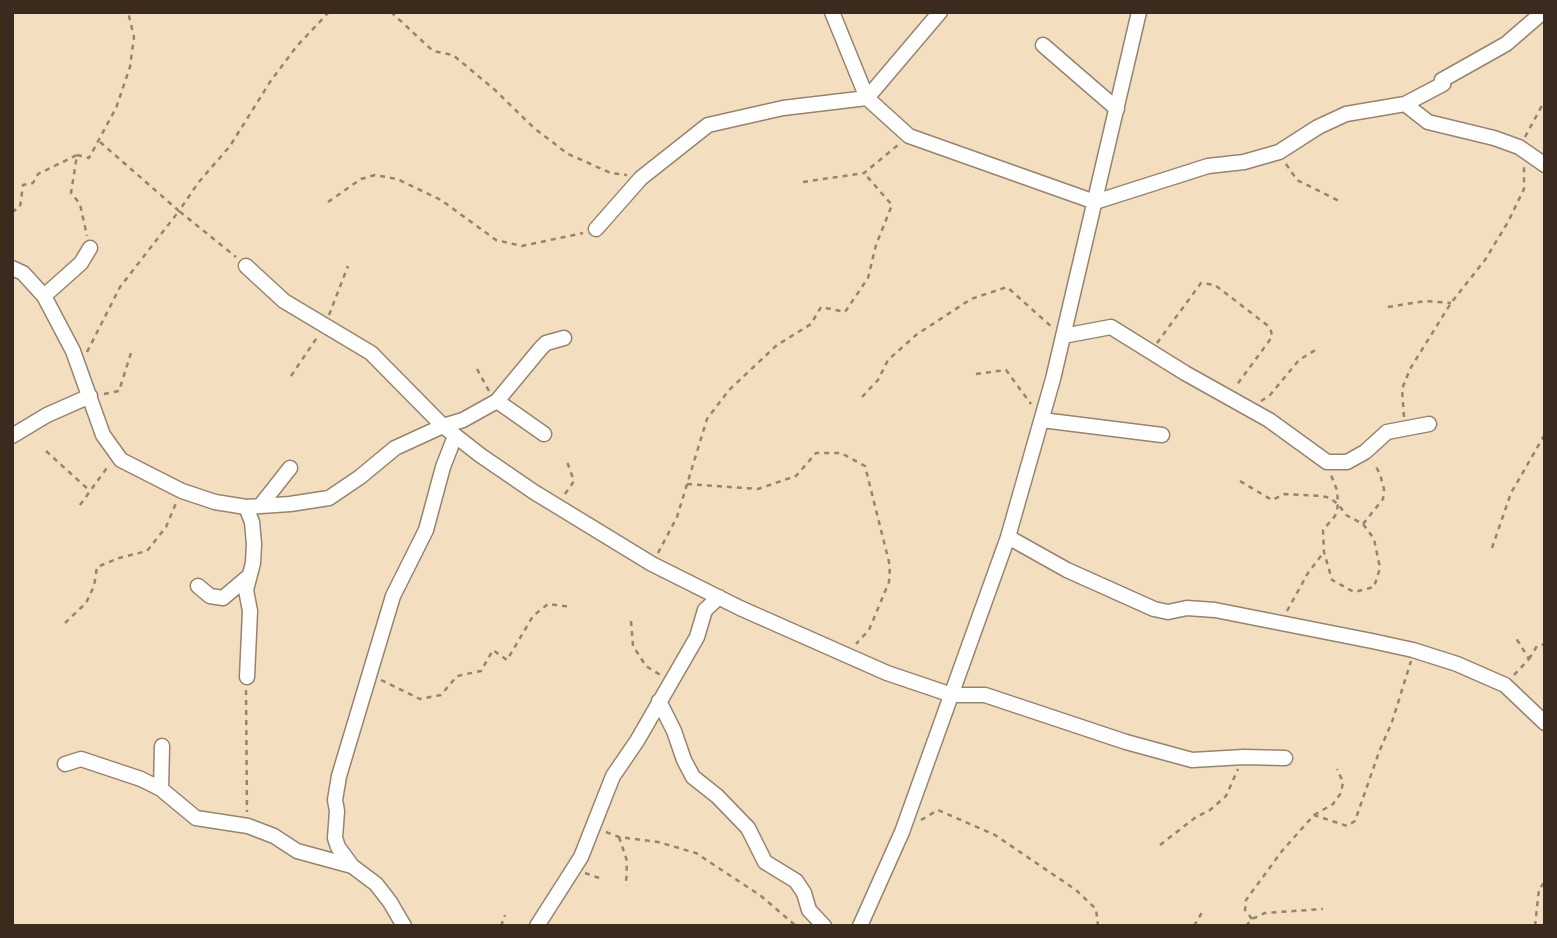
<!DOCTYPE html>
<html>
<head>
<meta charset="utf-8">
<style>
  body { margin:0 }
  #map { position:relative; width:1557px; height:938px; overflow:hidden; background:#f3dec0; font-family:Mali,sans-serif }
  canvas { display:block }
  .frame { position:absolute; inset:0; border:14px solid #3b2a1e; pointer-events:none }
</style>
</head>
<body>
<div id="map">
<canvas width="1557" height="938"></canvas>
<div class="frame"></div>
</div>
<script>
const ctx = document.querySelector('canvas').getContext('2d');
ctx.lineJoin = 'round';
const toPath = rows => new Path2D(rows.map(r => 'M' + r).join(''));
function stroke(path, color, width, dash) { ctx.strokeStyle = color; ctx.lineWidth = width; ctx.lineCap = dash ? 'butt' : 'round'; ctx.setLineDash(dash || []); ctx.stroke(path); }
const minor = toPath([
  [832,12,867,98,909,136,1095,202,1208,166,1244,162,1279,152,1318,127,1346,114,1405,104,1443,84,1442,80,1506,44,1543,12],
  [1043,45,1117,109],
  [1405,104,1428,122,1494,138,1519,147,1545,165],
  [596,229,641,178,708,125,783,108,867,98,940,12],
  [246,266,284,301,371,353,443,426,463,420,497,401,541,348,546,343,564,338],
  [12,268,23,273,44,296,73,351,103,435,121,460,182,491,215,502,246,507,290,504,329,498,360,477,395,448,443,426,480,455,534,492,652,564,740,608,887,673,952,695,985,695,1126,742,1192,760,1244,757,1285,758],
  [44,296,81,263,90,248],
  [1063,336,1111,327,1185,373,1269,420,1327,462,1347,462,1365,452,1387,432,1429,424],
  [497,401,544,434],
  [1042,420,1162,435],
  [12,436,47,415,90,396],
  [260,506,290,468],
  [246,507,252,522,254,544,253,563,246,590,250,611,247,677],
  [1008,537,1067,570,1154,609,1168,612,1187,608,1215,610,1372,641,1413,650,1457,664,1505,685,1545,723],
  [198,586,210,596,223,598,249,576],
  [659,701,674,731,684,760,693,777,717,796,748,828,765,862,796,881,804,893,809,910,824,926],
  [65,764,81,759,141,779,161,789,196,818,248,826,274,836,297,851,352,866],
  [161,789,162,746],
  [404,926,390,902,376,884,352,866,338,847,335,838,337,811,335,800,339,776,393,596,426,530,443,467,455,436],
  [537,926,581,857,613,776,637,741,697,637,705,610,719,597],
  [860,926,902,832,1008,537,1053,379,1139,12]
]);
stroke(minor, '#97846f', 17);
stroke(toPath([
  [391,12,433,51,453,55,495,90,534,128,568,154,611,173,627,175],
  [1525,137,1545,100],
  [100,142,179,211,198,183,230,146,270,82,296,47,329,12],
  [77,155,89,158,116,108,130,67,134,37,128,12],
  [1286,164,1297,180,1341,202],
  [803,182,864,173,898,145],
  [328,202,361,179,375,175,397,179,441,200,496,240,522,246,583,233],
  [12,212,20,207,23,185,33,183,38,174,77,155,71,193,80,204,87,236],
  [1388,307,1425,301,1451,303],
  [329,315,348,266],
  [1157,343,1201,283,1215,285,1267,325,1271,331,1272,337,1236,386],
  [87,352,120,287,179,211,236,257],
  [477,369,489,391],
  [976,374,1006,370,1031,404],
  [291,376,318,336],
  [104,394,119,391,131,353],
  [862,397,878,380,888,360,916,335,971,299,1007,287,1053,328],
  [1261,401,1270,395,1299,360,1317,349],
  [1404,417,1402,389,1410,369,1451,303,1485,260,1508,222,1524,189,1524,165],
  [46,451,90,491],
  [1240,481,1272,500,1285,494,1322,496,1330,498,1338,504,1346,515,1363,524,1374,539,1380,568,1374,587,1354,592,1332,580,1324,552,1323,530,1335,516,1337,510,1338,504,1337,490,1331,475],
  [687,484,758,489,796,476,816,453,841,453,865,466,890,566,889,582,869,630,856,644],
  [565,494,574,481,566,459],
  [80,505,109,465],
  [1363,524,1383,499,1384,489,1380,474,1374,463],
  [1492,548,1511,493,1545,434],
  [658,553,677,517,707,419,729,390,777,345,811,324,821,307,845,312,868,278,876,245,892,205,864,173],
  [1287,611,1308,573,1324,552],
  [631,621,633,646,646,666,662,676],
  [65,623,86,603,94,586,97,567,119,558,147,551,166,527,176,503],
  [1529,659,1537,646,1545,644],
  [1514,675,1529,659,1516,638],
  [381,680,420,699,441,695,457,676,481,671,493,650,507,660,533,616,548,604,572,607],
  [246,690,247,812],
  [1314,815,1333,804,1341,793,1343,782,1337,769],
  [921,820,938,810,995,835,1076,890,1096,909,1098,926],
  [606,832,619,837,658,842,696,853,761,896,796,926],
  [619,837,627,861,626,886],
  [1160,845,1196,817,1210,810,1226,796,1238,769],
  [585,873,602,879],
  [1252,919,1245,910,1246,900,1282,851,1314,815,1347,826,1355,821,1379,752,1392,722,1411,661],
  [501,926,505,915],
  [1194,926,1204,909],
  [1246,926,1252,919,1265,913,1323,909],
  [1535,926,1539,889,1545,882]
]), '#97846f', 2.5, [5, 5]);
stroke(minor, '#fff', 14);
</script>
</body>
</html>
